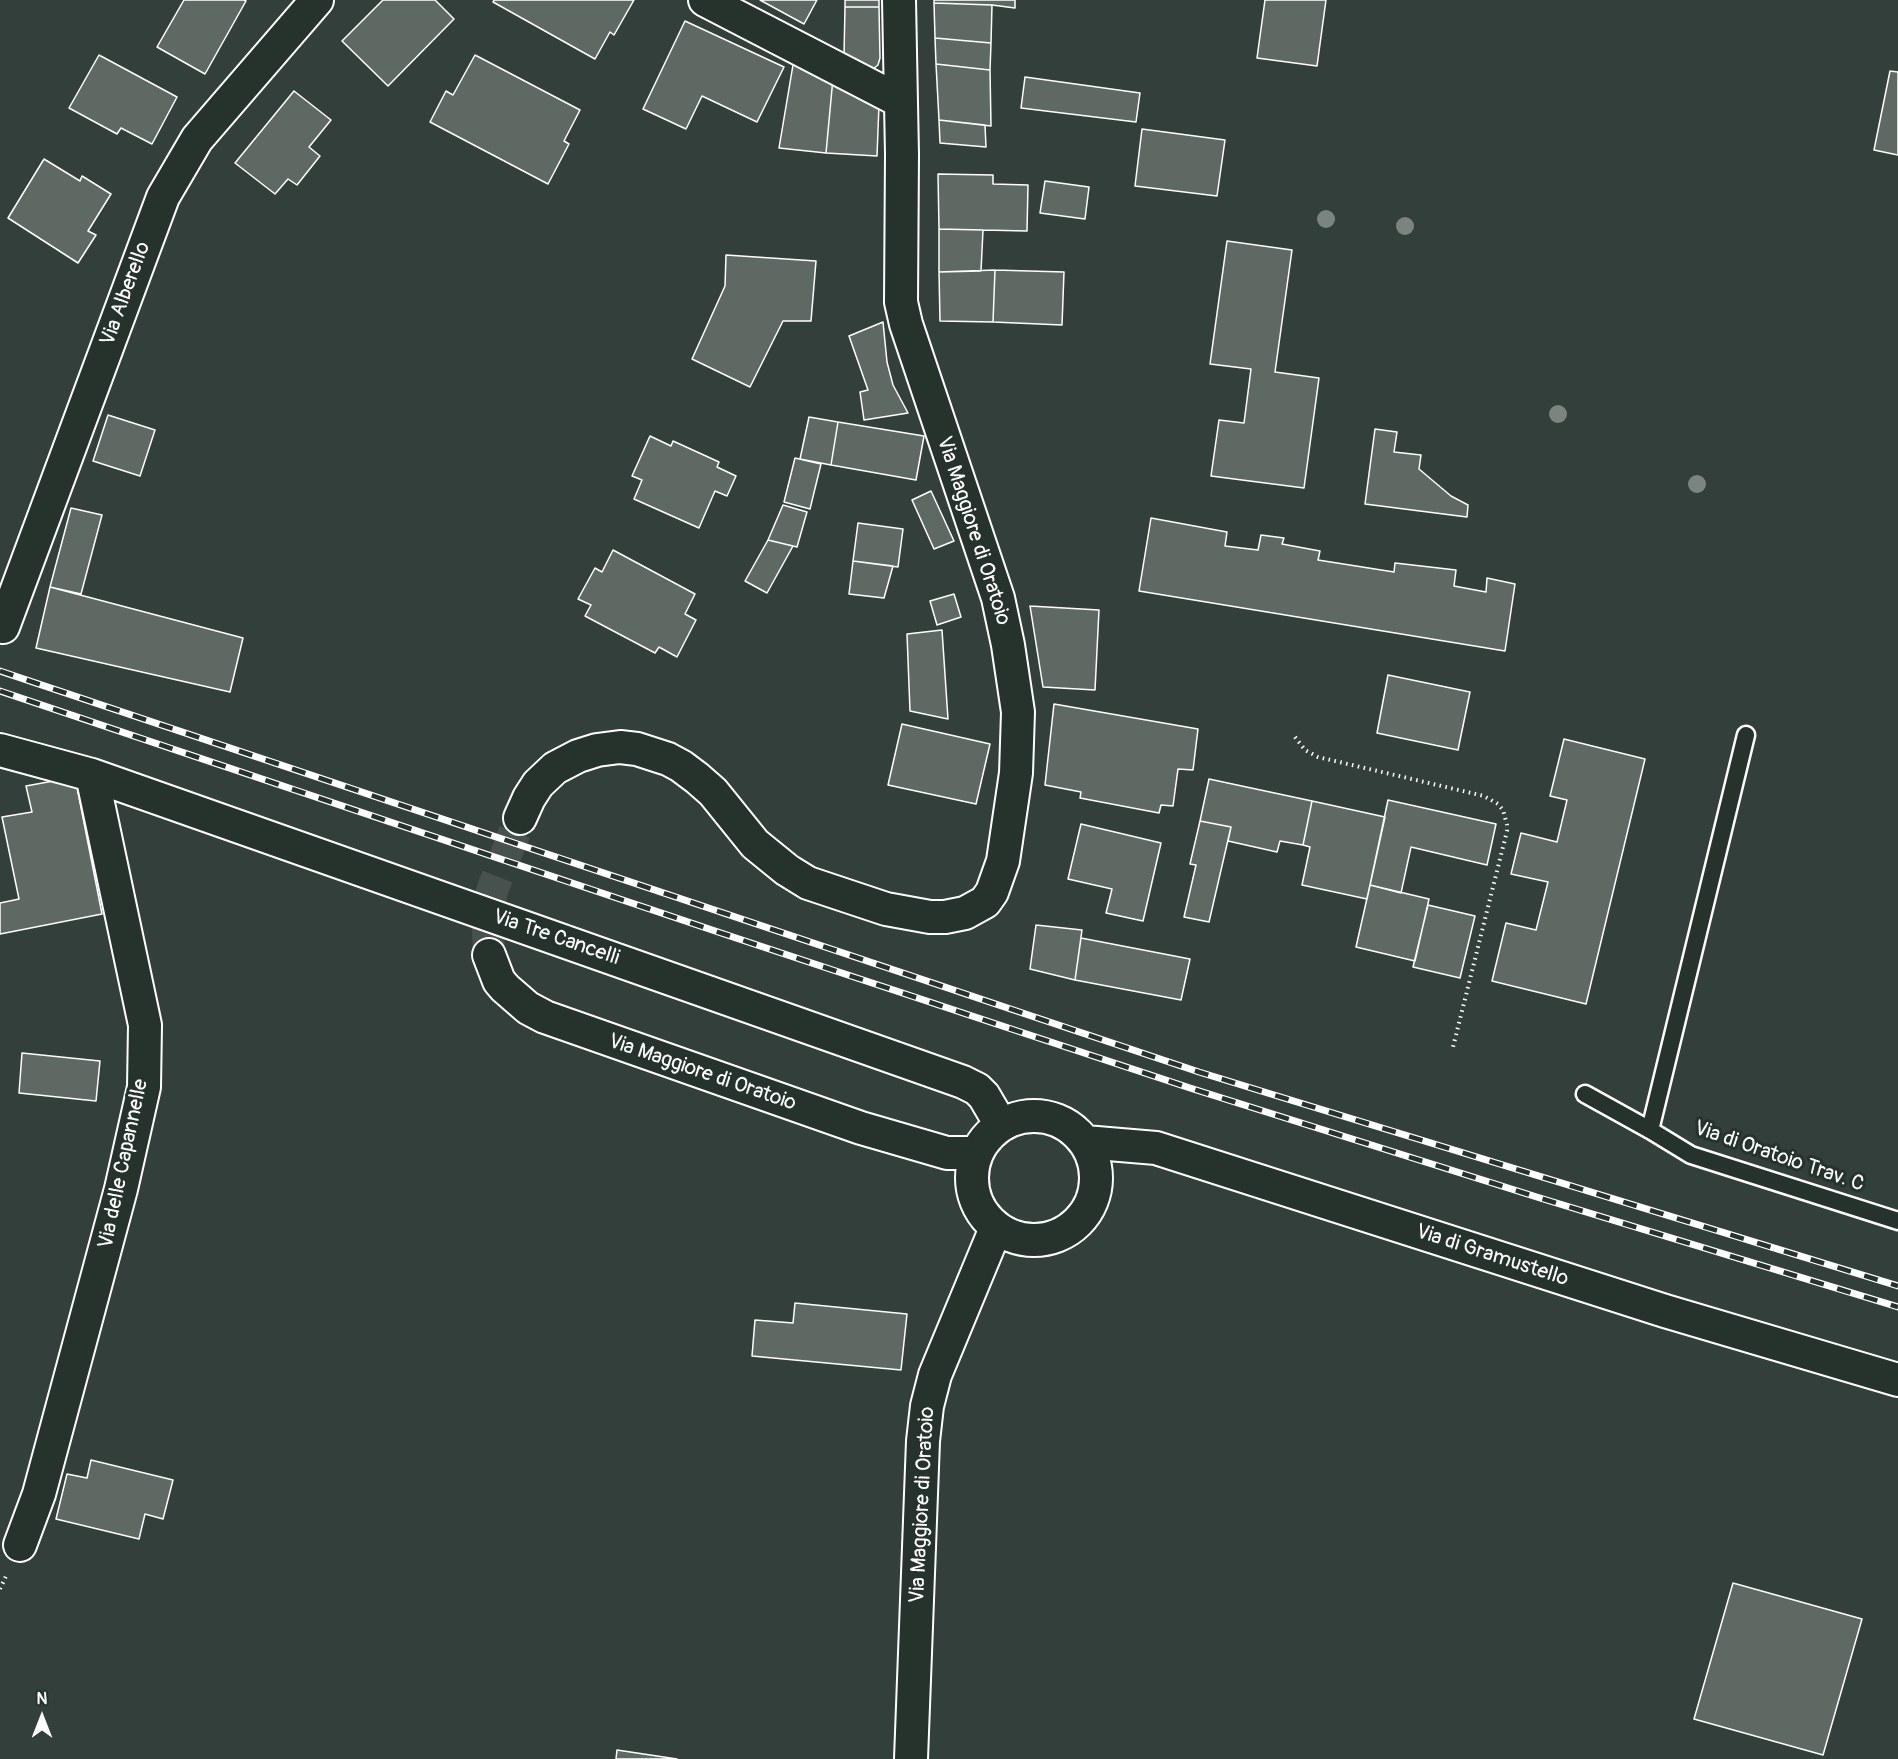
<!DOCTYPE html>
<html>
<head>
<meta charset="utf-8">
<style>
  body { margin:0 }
  #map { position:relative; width:1898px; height:1759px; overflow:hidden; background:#333f3a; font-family:Pangolin,sans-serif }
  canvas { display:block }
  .north { position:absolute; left:12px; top:1687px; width:60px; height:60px; -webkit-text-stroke:4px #26332d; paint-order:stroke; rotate:0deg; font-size:16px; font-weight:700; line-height:24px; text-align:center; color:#fff }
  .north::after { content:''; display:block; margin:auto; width:21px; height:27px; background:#fff; clip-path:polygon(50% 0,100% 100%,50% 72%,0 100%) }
</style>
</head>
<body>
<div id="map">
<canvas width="1898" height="1759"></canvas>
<div class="north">N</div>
</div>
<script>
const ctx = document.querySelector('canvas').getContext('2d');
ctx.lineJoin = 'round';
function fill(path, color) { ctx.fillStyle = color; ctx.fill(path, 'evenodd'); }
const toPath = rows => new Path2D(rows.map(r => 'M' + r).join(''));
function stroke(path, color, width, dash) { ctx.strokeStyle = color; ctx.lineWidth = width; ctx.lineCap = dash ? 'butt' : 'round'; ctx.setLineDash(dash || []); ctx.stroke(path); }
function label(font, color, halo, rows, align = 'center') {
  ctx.font = font + ' Pangolin,sans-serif'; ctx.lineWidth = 6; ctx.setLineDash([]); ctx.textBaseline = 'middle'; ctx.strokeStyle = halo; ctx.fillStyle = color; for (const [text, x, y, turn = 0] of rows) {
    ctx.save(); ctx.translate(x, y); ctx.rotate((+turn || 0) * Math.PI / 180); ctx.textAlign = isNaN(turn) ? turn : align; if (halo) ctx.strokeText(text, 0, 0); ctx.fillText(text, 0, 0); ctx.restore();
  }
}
const building = toPath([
  [184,0,244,0,246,1,205,74,157,47,184,0],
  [383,0,435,0,454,19,388,86,342,41,383,0],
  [494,0,634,0,614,35,610,32,595,59,493,2,494,0],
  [760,0,817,0,804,24,760,0],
  [845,0,879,0,879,7,845,7,845,0],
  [934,0,1015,0,1015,8,992,5,934,3,934,0],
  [1265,0,1326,0,1317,66,1257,58,1265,0],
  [934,3,992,5,991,43,935,38,934,3],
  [845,7,879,7,880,58,878,65,873,69,844,55,845,7],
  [685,21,784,67,757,122,702,96,686,129,643,109,685,21],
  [935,38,991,43,990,70,936,64,935,38],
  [99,55,177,97,152,144,121,128,117,134,69,108,99,55],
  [475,55,580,110,564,141,569,144,548,184,430,122,446,91,453,95,475,55],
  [794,59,833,78,826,153,779,148,794,59],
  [936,64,990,70,991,126,939,120,936,64],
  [1890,71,1898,72,1898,155,1874,150,1890,71],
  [1025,77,1140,93,1136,122,1021,108,1025,77],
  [833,78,879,105,877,156,826,153,833,78],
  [294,91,331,120,309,147,320,156,297,185,288,179,275,194,235,163,294,91],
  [939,120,985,125,986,147,940,143,939,120],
  [1142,129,1225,140,1217,196,1135,186,1142,129],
  [44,159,80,181,82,176,111,194,88,231,96,235,78,263,8,218,44,159],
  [938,174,993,175,993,184,1028,185,1027,231,939,229,938,174],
  [1045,181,1089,187,1085,219,1040,213,1045,181],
  [939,229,983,230,981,271,939,272,939,229],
  [1227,241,1292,250,1275,372,1319,378,1304,488,1211,476,1219,420,1244,423,1251,369,1210,364,1227,241],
  [726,255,816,261,811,321,783,321,750,387,692,359,725,286,726,255],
  [995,270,1064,272,1062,325,993,322,995,270],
  [995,270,993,322,940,321,939,272,995,270],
  [883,322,887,362,893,385,908,413,864,420,860,392,868,390,849,336,883,322],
  [108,415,155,430,140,476,93,461,108,415],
  [809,417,838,422,831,465,800,459,809,417],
  [838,422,924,436,916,480,831,465,838,422],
  [1375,429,1397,432,1394,452,1421,455,1419,469,1451,496,1468,505,1467,517,1365,504,1375,429],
  [650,436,671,446,673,441,719,462,717,467,736,476,727,496,715,491,699,528,634,499,642,480,632,476,650,436],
  [795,458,821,464,810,509,784,502,795,458],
  [931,491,954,541,934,549,912,500,931,491],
  [783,505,807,512,797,547,768,540,783,505],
  [71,508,102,515,81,594,50,587,71,508],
  [1151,518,1227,532,1225,546,1258,550,1261,535,1284,538,1282,544,1320,551,1318,560,1394,572,1395,563,1456,570,1454,586,1486,592,1487,578,1515,584,1505,651,1139,591,1151,518],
  [858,523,903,529,898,567,853,561,858,523],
  [768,540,793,546,767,593,745,581,768,540],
  [613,550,695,594,685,614,696,620,677,657,659,647,655,653,585,616,591,605,578,599,595,568,602,572,613,550],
  [853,561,893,566,884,598,849,594,853,561],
  [50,587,243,638,230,692,36,648,50,587],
  [954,594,961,617,937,625,930,601,954,594],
  [1030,606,1099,610,1095,690,1043,687,1030,606],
  [942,630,948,719,910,711,907,634,942,630],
  [1388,675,1470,692,1458,750,1377,733,1388,675],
  [1054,704,1198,729,1193,770,1178,769,1173,806,1161,805,1159,813,1080,798,1081,792,1045,785,1054,704],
  [902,724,990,744,976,804,888,785,902,724],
  [1564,739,1645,759,1586,1004,1492,981,1506,923,1536,930,1548,882,1511,874,1521,833,1557,842,1567,800,1550,796,1564,739],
  [75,777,102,914,0,934,0,903,19,899,2,817,32,812,26,786,75,777],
  [1209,779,1312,801,1303,845,1280,841,1277,852,1228,841,1231,827,1200,821,1209,779],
  [1388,800,1496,824,1487,865,1411,847,1401,893,1370,885,1388,800],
  [1312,801,1385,817,1367,899,1302,885,1310,847,1303,845,1312,801],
  [1200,821,1231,827,1209,922,1184,917,1196,865,1190,864,1200,821],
  [1081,824,1161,843,1143,921,1106,913,1112,889,1068,879,1081,824],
  [1370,885,1429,899,1415,961,1356,947,1370,885],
  [1428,905,1475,916,1460,978,1413,967,1428,905],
  [1036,925,1082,930,1075,980,1030,969,1036,925],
  [1081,938,1190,959,1181,1000,1075,980,1081,938],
  [22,1053,100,1061,96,1101,19,1093,22,1053],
  [795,1303,907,1314,901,1370,752,1356,755,1320,793,1323,795,1303],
  [91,1460,173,1480,163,1519,145,1514,139,1539,56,1519,67,1474,87,1478,91,1460],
  [1733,1583,1862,1619,1823,1755,1694,1719,1733,1583],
  [617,1750,677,1759,616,1759,617,1750]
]);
fill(building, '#5f6964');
stroke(building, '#fff', 1.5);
stroke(toPath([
  [489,955,487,912,493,888,520,818]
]), '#47524e', 32, [32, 16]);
const service = toPath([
  [1585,1094,1650,1130,1691,1155,1898,1221],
  [1650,1130,1746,735]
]);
const minor = toPath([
  [705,0,900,101],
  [3,627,163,197,197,139,317,0],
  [0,750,92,775,963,1082,977,1089,984,1096,1001,1125],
  [520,818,529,798,538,784,555,768,578,756,597,750,620,747,637,749,668,759,681,766,697,778,713,792,755,844,787,870,808,883,886,909,930,917,945,917,965,913,985,902,992,892,1003,861,1016,773,1018,712,1008,645,998,598,906,324,901,302,902,154,899,0],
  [489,955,499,981,505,988,528,1008,545,1017,861,1128,947,1153,977,1153],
  '972 1178a62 62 0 1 1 124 0a62 62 0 1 1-124 0Z',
  [1085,1142,1156,1148,1665,1311,1898,1380],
  [20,1545,39,1494,121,1189,144,1087,145,1025,92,775],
  [911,1759,923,1441,927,1406,935,1375,996,1228]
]);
stroke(service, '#fff', 21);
stroke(minor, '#fff', 36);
stroke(toPath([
  [1295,737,1305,750,1318,757,1484,796,1498,804,1503,810,1507,825,1507,831,1452,1051],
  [0,1589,6,1576]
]), '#fff', 4, [1.5, 4.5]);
stroke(service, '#26332d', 16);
stroke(minor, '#26332d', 32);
const rail = toPath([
  [0,671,1199,1072,1898,1286],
  [0,691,736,938,1190,1088,1540,1198,1898,1307]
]);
stroke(rail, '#fff', 7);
stroke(rail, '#26332d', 4.5, [14]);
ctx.fillStyle = '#7c8480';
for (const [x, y] of [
  [1326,219],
  [1405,226],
  [1558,414],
  [1697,484]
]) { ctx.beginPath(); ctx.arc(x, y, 9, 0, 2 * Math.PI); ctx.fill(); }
label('21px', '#fff', '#26332d', [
  ["Via Alberello",126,294,-70],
  ["Via Maggiore di Oratoio",973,531,72],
  ["Via Tre Cancelli",556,938,19],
  ["Via Maggiore di Oratoio",702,1073,19],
  ["Via di Oratoio Trav. C",1779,1157,19],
  ["Via delle Capannelle",124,1164,-78],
  ["Via di Gramustello",1492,1256,18],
  ["Via Maggiore di Oratoio",923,1505,-87]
]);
</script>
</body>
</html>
